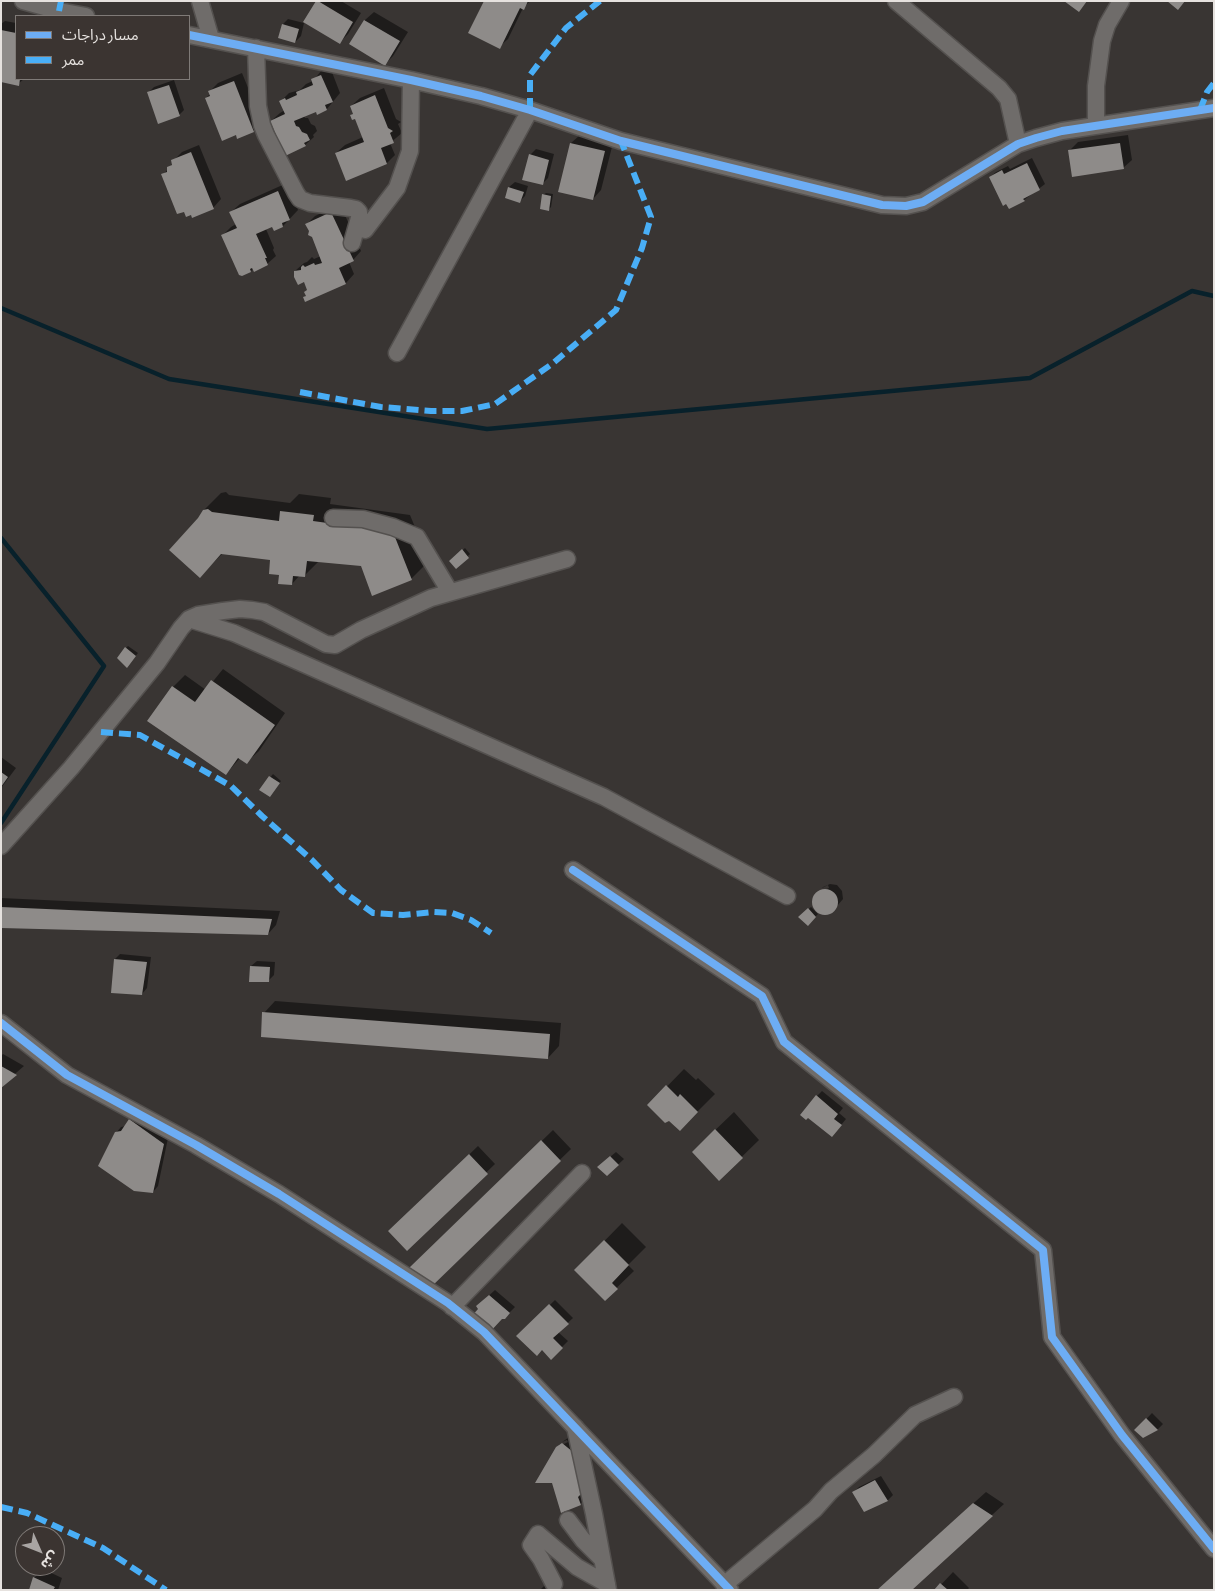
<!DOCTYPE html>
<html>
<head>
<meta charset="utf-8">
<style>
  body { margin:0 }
  #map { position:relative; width:1215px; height:1591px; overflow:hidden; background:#393533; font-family:"Asap Condensed","Noto Sans Arabic",sans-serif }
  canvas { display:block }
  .frame { position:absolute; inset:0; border:2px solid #e6e2df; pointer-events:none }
  .legend { position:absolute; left:15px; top:15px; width:175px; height:65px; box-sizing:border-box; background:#3b3431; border:1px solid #7f7a77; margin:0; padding:6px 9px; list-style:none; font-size:15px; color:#e6e2df }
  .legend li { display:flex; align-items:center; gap:10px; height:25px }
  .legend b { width:25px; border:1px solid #7f7a77 }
  .north { position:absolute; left:15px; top:1526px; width:50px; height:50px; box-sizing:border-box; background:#3b3431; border:1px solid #7f7a77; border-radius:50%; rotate:134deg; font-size:14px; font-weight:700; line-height:20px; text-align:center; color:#e6e2df }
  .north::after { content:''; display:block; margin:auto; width:18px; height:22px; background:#a9a5a3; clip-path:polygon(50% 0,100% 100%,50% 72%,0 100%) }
</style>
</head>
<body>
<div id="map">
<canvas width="1215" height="1591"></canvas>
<div class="frame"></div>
<ul class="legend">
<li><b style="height:6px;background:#6dadf4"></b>مسار دراجات</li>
<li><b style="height:6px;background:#49aef6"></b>ممر</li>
</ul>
<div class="north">ش</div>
</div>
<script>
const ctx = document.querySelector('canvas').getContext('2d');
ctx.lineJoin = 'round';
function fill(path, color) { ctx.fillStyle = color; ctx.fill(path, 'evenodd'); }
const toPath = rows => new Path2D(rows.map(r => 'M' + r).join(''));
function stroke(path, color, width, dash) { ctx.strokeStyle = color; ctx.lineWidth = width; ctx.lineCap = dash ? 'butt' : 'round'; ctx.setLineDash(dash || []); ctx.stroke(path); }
fill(toPath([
  [317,1,341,1,361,13,348,34,340,42],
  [485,1,530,1,523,8,508,39,499,47],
  [374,12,408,32,393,56,385,64,351,43,365,20],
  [288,19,304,23,301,36,295,42,283,24],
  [5,21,16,23,16,79,24,79,18,84,1,81,1,24],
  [330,67,340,93,327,109,317,110,304,116,305,118,308,118,311,124,315,126,317,131,313,135,314,137,305,145,284,150,271,121,280,113,285,110,281,101,289,93,300,90,306,84,313,81,321,71],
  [242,73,262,122,254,130,238,137,206,98,210,94,209,92,218,83],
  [174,80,184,110,179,115,148,93,154,87],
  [384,88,396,119,401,122,398,124,402,133,390,143,395,155,387,163,336,153,345,145,363,137,356,118,351,115,354,113,351,106,360,98],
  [580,135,613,143,601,190,593,199,571,143],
  [1128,135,1132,160,1123,168,1069,151,1078,142],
  [199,145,221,199,213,208,191,213,184,210,163,175,173,163,173,161,182,152],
  [536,149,554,154,548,178,542,184,530,155],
  [1032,158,1045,184,1024,200,990,177,996,172,1008,166,1010,169],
  [515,182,528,186,525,196,520,201,509,187],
  [287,183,298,210,283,226,273,225,266,229,274,248,273,250,276,256,267,264,254,268,251,271,223,235,231,227,236,224,231,212,240,204],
  [546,193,553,194,551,207,548,210,543,195],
  [340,204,361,251,353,260,349,262,354,274,346,283,306,301,305,297,307,295,308,289,304,281,295,271,304,263,307,262,312,257,314,259,321,256,307,224,315,216],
  [226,492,229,495,290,503,299,494,331,498,330,504,410,515,429,561,412,578,373,594,361,565,319,561,304,576,300,575,292,584,281,574,272,559,223,553,200,576,199,518,204,510,221,493],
  [465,548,470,554,456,567,451,561],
  [128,646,138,653,129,664,126,648],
  [223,669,285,713,259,751,247,762,240,758,226,774,149,721,173,687,185,675,206,690],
  [1,757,16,768,1,788],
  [273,774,281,781,272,793,261,789],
  [830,884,837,885,842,891,843,899,832,912,828,914,820,913,814,907,813,900,819,892,829,888,828,885,822,888,823,887],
  [1,898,280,911,276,925,268,934,1,927],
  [811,907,818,914,808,924,800,917],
  [120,954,151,957,147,988,142,994,115,959],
  [257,961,275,962,274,975,268,981,251,966],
  [275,1001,561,1023,559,1046,548,1058,264,1013],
  [3,1054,24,1066,1,1086,1,1056],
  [684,1069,696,1080,698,1078,715,1094,680,1129,649,1105],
  [822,1091,843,1108,839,1113,846,1119,837,1130,817,1096],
  [734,1112,759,1140,719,1179,710,1135],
  [135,1115,168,1138,158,1186,153,1192,116,1133,121,1127,126,1126],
  [553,1130,571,1149,429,1287,411,1268],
  [478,1146,495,1164,407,1249,390,1231],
  [616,1152,624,1159,607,1175,604,1162],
  [622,1223,646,1247,628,1265,634,1271,605,1299,576,1270],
  [495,1290,515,1307,504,1318,502,1318,479,1309,483,1301],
  [555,1300,573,1318,558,1332,568,1341,551,1358,542,1348,518,1336],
  [1152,1413,1163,1424,1158,1429,1143,1437,1136,1430],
  [571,1436,589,1496,580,1504,557,1447,560,1444,560,1446,568,1442,567,1440,562,1442],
  [881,1476,893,1495,888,1500,865,1511,854,1492,859,1487],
  [986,1492,1004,1504,910,1590,877,1590],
  [43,1569,62,1578,58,1590,30,1590,34,1578],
  [953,1572,969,1588,967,1590,936,1590],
  [550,1580,560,1590,540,1590]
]), '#0007');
stroke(toPath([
  [1,308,169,379,487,429,1030,378,1192,291,1214,296],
  [1,538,104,666,1,823]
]), '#08212b', 4.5);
fill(toPath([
  [316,1,318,1,353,22,340,44,303,22],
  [484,1,528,1,524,10,520,8,500,49,468,33],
  [1064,1,1087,1,1079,12],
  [1167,1,1185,1,1178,10],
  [364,20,400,41,385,66,349,44],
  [282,24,299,29,295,43,278,38],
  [1,30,16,33,16,79,20,79,19,86,1,82],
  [321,75,333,102,325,105,327,110,317,115,316,112,294,121,296,126,299,127,302,132,307,134,310,140,304,143,306,146,283,157,281,152,283,151,270,121,285,114,279,101,285,98,286,100,297,95,296,92,313,85,311,79],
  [234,81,254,132,237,139,236,135,222,141,205,98,210,96,208,91],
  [169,85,180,116,158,124,147,92],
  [375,95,388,128,393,131,390,133,394,143,381,148,387,164,346,181,335,153,364,142,355,119,352,120,350,115,353,114,350,106],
  [570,143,605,151,593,200,558,192],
  [1120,143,1124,169,1072,177,1068,150],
  [191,152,214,209,192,218,191,215,186,217,184,212,177,214,161,174,167,172,167,167,172,165,171,160],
  [529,154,549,160,543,185,522,180],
  [1027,163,1040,190,1023,199,1025,201,1009,209,1006,204,1003,206,989,177,1002,170,1004,174],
  [508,187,524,192,520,203,505,198],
  [278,191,290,220,282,223,283,227,274,231,272,227,256,234,267,258,265,258,268,265,254,272,252,268,250,269,251,272,242,276,239,275,221,235,237,228,229,212],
  [542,194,551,196,549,211,540,209],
  [331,212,354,261,339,268,346,284,305,302,303,297,306,296,304,292,307,290,304,282,298,285,294,277,294,271,301,270,301,267,303,265,305,267,314,263,315,265,322,263,312,237,308,235,309,231,305,224],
  [208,509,212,512,279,521,280,511,314,515,313,521,393,532,412,580,372,596,361,566,307,561,305,577,293,576,292,585,278,584,279,575,269,574,270,560,221,554,200,578,169,550,198,518,203,510],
  [462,549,469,558,456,569,449,561],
  [125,647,136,656,127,668,117,658],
  [211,680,275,725,247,764,238,758,226,775,147,721,172,686,195,702],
  [1,772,8,777,1,787],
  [269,776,280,783,270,797,259,790],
  '812 902a13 13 0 1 1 26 0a13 13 0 1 1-26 0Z',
  [1,907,272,919,268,935,1,928],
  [808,908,816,917,808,926,798,917],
  [114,959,147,962,142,995,111,993],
  [250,966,270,967,269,982,249,982],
  [262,1012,550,1034,548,1059,261,1037],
  [1,1066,17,1075,1,1088],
  [666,1085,678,1097,680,1094,698,1112,680,1131,669,1121,665,1123,647,1105],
  [816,1095,838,1114,834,1119,842,1125,832,1137,808,1118,806,1120,800,1115],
  [129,1119,164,1144,153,1193,134,1191,98,1166,115,1132,121,1131],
  [715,1129,743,1158,719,1181,692,1152],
  [541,1140,561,1161,429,1289,409,1268],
  [469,1154,488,1174,407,1251,388,1231],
  [610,1156,619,1165,607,1176,597,1167],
  [604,1240,629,1265,612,1283,618,1289,605,1301,574,1270],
  [489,1295,510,1313,505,1319,502,1319,489,1333,470,1318,478,1309,476,1306],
  [549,1304,569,1324,553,1338,563,1348,551,1360,542,1350,537,1356,516,1336],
  [1146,1418,1158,1430,1143,1438,1134,1430],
  [562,1443,573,1452,581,1486,579,1488,581,1494,578,1497,581,1505,561,1513,552,1483,535,1483,556,1447],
  [875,1480,888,1501,864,1512,852,1492],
  [973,1503,993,1516,912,1590,877,1590],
  [33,1577,55,1587,53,1590,29,1590],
  [940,1583,948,1590,934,1590]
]), '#8e8b89');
const minor = toPath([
  [23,1,59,11,86,16],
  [200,1,211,39],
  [896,1,999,88,1008,99,1018,144],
  [189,35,411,80,481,96,530,110,621,141,882,205,906,206,923,202,1018,144,1036,138,1062,131,1214,108],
  [256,48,258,106,262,125,266,135,296,193,300,199,310,203,351,208,356,209,359,212,359,218,352,243],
  [1096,126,1096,86,1102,41,1107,25,1121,1],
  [365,230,397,188,410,151,411,80],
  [397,353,530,110],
  [333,518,363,519,393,527,417,537,450,592],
  [189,619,234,633,604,797,787,896],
  [1,846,71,768,157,663,181,628,189,619,198,615,223,611,240,609,252,610,264,612,326,644,335,645,361,630,431,598,567,559],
  [573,870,762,996,784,1042,1043,1250,1052,1337,1122,1435,1214,1549],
  [1,1023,67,1075,196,1145,279,1194,448,1303,484,1332,730,1590],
  [452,1307,582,1173],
  [575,1427,594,1514,608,1590],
  [568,1520,583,1540,602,1559],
  [554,1584,541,1559,531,1545,538,1534,577,1567,607,1584],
  [724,1585,815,1509,831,1491,874,1455,915,1415,954,1397]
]);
stroke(minor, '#54514f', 19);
stroke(minor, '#6f6c6a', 16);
stroke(toPath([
  [59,11,61,1],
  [530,110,530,75,566,28,600,1],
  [1200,110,1207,92,1214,83],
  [300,392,381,407,431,411,462,411,495,404,552,364,616,310,642,248,651,217,621,141],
  [101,732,140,735,231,786,262,816,312,860,341,890,373,913,403,915,433,912,452,913,471,920,491,933],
  [1,1507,27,1513,103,1548,166,1590]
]), '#49aef6', 6, [12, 6]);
stroke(toPath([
  [189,35,411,80,481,96,530,110,621,141,882,205,906,206,923,202,1018,144,1036,138,1062,131,1214,108],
  [573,870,762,996,784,1042,1043,1250,1052,1337,1122,1435,1214,1549],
  [1,1023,67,1075,196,1145,279,1194,448,1303,484,1332,730,1590]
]), '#6dadf4', 8);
</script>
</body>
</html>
